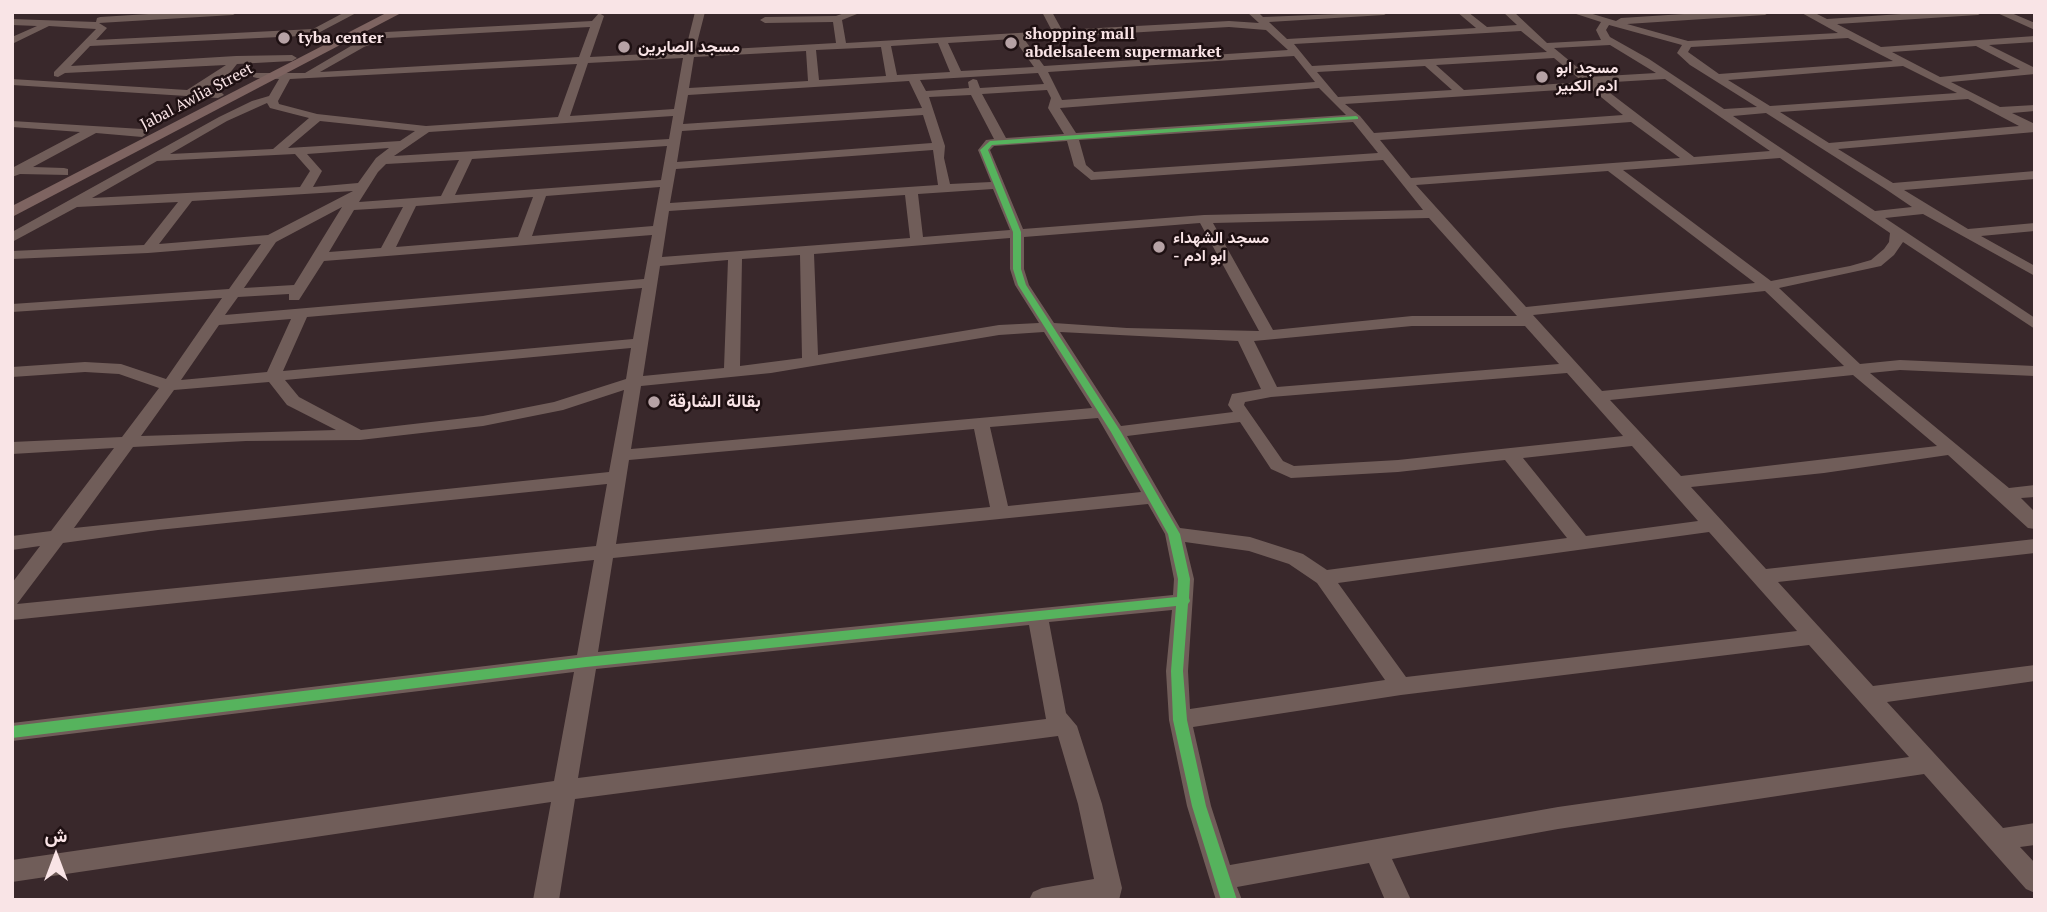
<!DOCTYPE html>
<html>
<head>
<meta charset="utf-8">
<style>
  body { margin:0 }
  #map { position:relative; width:2047px; height:912px; overflow:hidden; background:#39282b; font-family:"PT Serif",Vazirmatn,serif }
  canvas { display:block }
  .frame { position:absolute; inset:0; border:14px solid #f9e4e6; pointer-events:none }
  .north { position:absolute; left:21px; top:821px; width:70px; height:70px; -webkit-text-stroke:5px #1e1012; paint-order:stroke; rotate:0deg; font-size:19px; font-weight:700; line-height:28px; text-align:center; color:#f9e4e6 }
  .north::after { content:''; display:block; margin:auto; width:24px; height:32px; background:#f9e4e6; clip-path:polygon(50% 0,100% 100%,50% 72%,0 100%) }
</style>
</head>
<body>
<div id="map">
<canvas width="2047" height="912"></canvas>
<div class="frame"></div>
<div class="north">ش</div>
</div>
<script>
const ctx = document.querySelector('canvas').getContext('2d');
ctx.lineJoin = 'round';
const toPath = rows => new Path2D(rows.map(r => 'M' + r).join(''));
function fill(path, color) { ctx.fillStyle = color; ctx.fill(path, 'evenodd'); }
function stroke(path, color, width, dash) { ctx.strokeStyle = color; ctx.lineWidth = width; ctx.lineCap = dash ? 'butt' : 'round'; ctx.setLineDash(dash || []); ctx.stroke(path); }
function label(font, color, halo, rows, align = 'center') {
  ctx.font = font + ' "PT Serif",Vazirmatn,serif'; ctx.lineWidth = 5; ctx.setLineDash([]); ctx.textBaseline = 'middle'; ctx.strokeStyle = halo; ctx.fillStyle = color; for (const [text, x, y, turn = 0] of rows) {
    ctx.save(); ctx.translate(x, y); ctx.rotate((+turn || 0) * Math.PI / 180); ctx.textAlign = isNaN(turn) ? turn : align; if (halo) ctx.strokeText(text, 0, 0); ctx.fillText(text, 0, 0); ctx.restore();
  }
}
fill(toPath([
  [181,12,238,12,233,15,99,23,107,28,96,40,313,29,345,12,358,12,305,40,301,36,90,46,71,66,236,56,292,55,297,58,292,61,237,64,229,74,201,91,222,93,224,95,218,98,12,85,12,79,187,90,226,65,65,73,58,77,54,76,54,72,96,29,49,26,12,44,12,37,37,26,12,25,12,19,96,22,97,18,100,17,181,12],
  [695,12,705,12,695,51,836,43,833,22,765,23,760,20,765,17,836,16,847,12,862,12,842,20,846,43,1052,31,1042,12,1052,12,1062,30,1229,21,1259,23,1247,12,1258,12,1263,17,1389,12,1384,15,1269,22,1287,39,1476,28,1457,12,1468,12,1487,27,1517,25,1503,12,1514,12,1547,43,1601,40,1596,30,1601,22,1570,12,1586,12,1616,21,1621,18,1715,12,1770,12,1765,15,1627,24,1688,41,1838,33,1800,12,1813,12,1827,19,1931,12,1983,12,1978,15,1837,24,1881,47,2035,36,2035,42,1989,45,2035,68,2035,74,1951,82,2000,107,2035,105,2035,111,2012,113,2035,124,2035,132,1838,149,1893,183,2035,171,2035,179,1904,190,1968,229,2035,223,2035,231,1981,236,2035,266,2035,276,1923,214,1885,218,2035,318,2035,329,1903,242,1894,255,1881,266,1779,288,1860,364,1900,360,2035,366,2035,376,1900,370,1870,373,2009,488,2035,485,2035,497,2021,498,2035,512,2035,529,2028,528,1948,455,1824,473,1691,487,1766,569,2035,539,2035,553,1778,582,1873,686,2035,665,2035,681,1887,702,2003,828,2035,823,2035,845,2020,847,2035,863,2035,893,2026,889,1924,774,1558,829,1392,859,1411,900,1385,900,1369,863,1237,887,1242,900,1216,900,1187,806,1169,720,1166,671,1172,610,1049,622,1066,713,1077,726,1102,804,1122,888,1119,900,1029,900,1033,892,1042,888,1094,879,1078,804,1058,736,575,799,559,900,533,900,551,802,12,882,12,860,554,781,574,672,12,741,12,723,577,655,594,560,12,620,12,583,40,546,12,550,12,536,51,531,114,448,12,454,12,442,122,437,159,388,119,374,85,372,12,377,12,367,85,362,121,364,166,379,222,298,12,312,12,304,229,289,261,244,148,253,12,259,12,251,144,245,178,202,77,207,12,242,12,232,219,117,252,101,269,96,279,79,257,78,253,77,253,73,305,73,356,43,386,32,592,21,599,13,604,16,590,57,685,52,695,12],
  [1609,25,1682,45,1677,53,1690,65,1757,107,1724,109,1649,59,1610,37,1606,30,1609,25],
  [590,27,579,57,320,72,364,47,387,38,590,27],
  [1229,27,1266,30,1288,50,1044,66,1024,39,1229,27],
  [1521,31,1547,52,1312,66,1294,44,1521,31],
  [1848,38,1893,61,1719,74,1688,52,1691,47,1848,38],
  [1014,39,1034,67,961,71,948,43,1014,39],
  [938,43,950,72,897,75,891,46,938,43],
  [1610,45,1656,73,1589,77,1554,48,1610,45],
  [1976,46,2020,69,1940,77,1892,52,1976,46],
  [881,47,886,76,819,80,816,50,881,47],
  [806,51,808,81,689,88,694,57,806,51],
  [1294,56,1315,82,1062,100,1048,72,1294,56],
  [683,58,674,109,570,116,588,63,683,58],
  [1554,58,1583,82,1464,90,1436,65,1554,58],
  [577,64,558,117,426,126,317,114,279,104,278,101,290,79,577,64],
  [1425,66,1452,90,1338,97,1317,72,1425,66],
  [1903,66,1957,93,1770,106,1728,80,1903,66],
  [1038,73,1044,84,980,88,977,80,973,79,968,82,969,88,926,91,920,80,1038,73],
  [1665,79,1770,151,1694,157,1597,83,1665,79],
  [909,81,922,108,683,124,688,95,909,81],
  [1319,88,1346,115,1076,133,1060,108,1319,88],
  [1590,88,1623,115,1374,133,1360,116,1345,104,1590,88],
  [1047,90,1051,98,1048,108,1064,134,1006,138,982,94,1047,90],
  [971,95,994,139,986,140,978,150,991,182,950,184,944,158,945,146,929,97,971,95],
  [1968,99,2019,126,1829,143,1780,112,1968,99],
  [267,103,270,108,309,118,273,149,170,154,227,121,267,103],
  [1766,113,1887,190,1912,207,1875,211,1733,116,1766,113],
  [923,115,932,143,677,162,682,131,923,115],
  [673,116,669,139,394,156,429,132,673,116],
  [320,121,415,131,400,141,288,148,320,121],
  [1353,122,1378,153,1094,172,1086,165,1079,140,1353,122],
  [1631,122,1680,158,1411,178,1380,140,1631,122],
  [1067,141,1074,166,1091,180,1383,160,1423,210,1204,215,1023,229,990,150,994,146,1067,141],
  [667,146,661,180,455,195,472,159,667,146],
  [389,148,376,158,358,183,313,187,322,171,307,154,389,148],
  [933,150,938,185,670,203,676,169,933,150],
  [295,154,310,171,300,187,92,198,157,161,295,154],
  [1780,158,1890,233,1889,242,1884,249,1871,260,1850,266,1771,281,1623,170,1780,158],
  [459,160,441,196,359,202,378,172,386,164,459,160],
  [1608,171,1755,283,1526,307,1416,185,1608,171],
  [660,187,653,226,532,236,546,196,660,187],
  [993,189,1010,230,923,237,918,194,993,189],
  [353,191,268,235,159,244,192,201,353,191],
  [905,195,910,238,662,257,669,211,905,195],
  [533,197,518,237,396,247,416,206,533,197],
  [342,207,294,285,244,288,276,242,342,207],
  [403,207,381,248,329,252,354,210,403,207],
  [1429,218,1517,316,1412,316,1273,330,1213,223,1429,218],
  [1200,223,1259,331,1127,328,1054,323,1029,285,1024,269,1024,237,1200,223],
  [652,235,644,279,225,315,238,297,289,294,289,300,299,300,324,261,652,235],
  [1010,238,1010,269,1015,285,1039,323,999,325,818,355,814,254,1010,238],
  [800,255,802,358,740,366,742,259,800,255],
  [728,260,724,368,643,376,660,266,728,260],
  [642,288,633,339,283,371,307,317,642,288],
  [1765,291,1844,366,1602,391,1533,315,1765,291],
  [291,319,267,372,181,380,219,325,291,319],
  [1412,326,1525,326,1559,364,1277,387,1254,341,1412,326],
  [1044,332,1092,408,631,449,641,386,771,373,999,335,1044,332],
  [1060,332,1238,341,1261,389,1232,394,1228,405,1233,412,1121,426,1060,332],
  [631,348,626,379,554,402,483,416,361,430,299,397,285,380,631,348],
  [1567,373,1623,436,1398,460,1294,466,1283,461,1244,405,1245,402,1271,397,1567,373],
  [1853,375,1937,446,1681,476,1610,400,1853,375],
  [269,382,287,405,336,430,141,436,174,390,269,382],
  [624,390,609,472,74,528,133,447,246,441,360,440,483,426,563,410,624,390],
  [1098,418,1141,492,1008,506,990,427,1098,418],
  [1240,422,1271,469,1291,478,1398,472,1505,460,1567,538,1327,570,1303,554,1250,537,1180,528,1127,436,1240,422],
  [974,429,990,507,616,544,629,460,974,429],
  [1632,446,1698,521,1586,536,1523,458,1632,446],
  [607,484,596,546,17,604,63,543,158,530,607,484],
  [1148,504,1165,534,1174,579,1173,595,598,652,613,558,1148,504],
  [1709,532,1797,631,1406,677,1338,583,1709,532],
  [1185,542,1249,551,1289,564,1317,583,1385,680,1190,709,1188,671,1194,579,1185,542],
  [1029,625,1046,719,578,778,596,669,1029,625],
  [1809,645,1909,757,1558,807,1230,865,1211,806,1193,727,1401,695,1809,645],
  [1995,12,2009,12,2035,23,2035,30,1995,12],
  [12,121,142,129,148,133,142,137,96,133,33,167,64,168,68,169,68,175,20,174,12,177,12,168,80,132,12,127,12,121]
]), '#705d59');
fill(toPath([
  [388,12,403,12,12,217,12,206,388,12]
]), '#7e6461');
fill(toPath([
  [1356,116,1358,117,1358,119,992,145,988,150,1021,232,1021,269,1026,285,1121,432,1180,534,1190,579,1189,598,1190,601,1188,604,1183,671,1187,720,1206,806,1237,900,1221,900,1192,806,1173,720,1171,671,1176,606,586,667,12,738,12,726,586,657,1177,597,1178,579,1168,534,1111,432,1018,285,1013,269,1013,232,980,150,990,141,1356,116]
]), '#56b35d');
for (const [x, y, r, color] of [
  [284,38,7,"#b6a2a5"],
  [1011,43,7,"#b6a2a5"],
  [624,47,7,"#b6a2a5"],
  [1542,77,7,"#b6a2a5"],
  [1159,247,7,"#b6a2a5"],
  [654,402,7,"#b6a2a5"]
]) { const dot = new Path2D(); dot.arc(x, y, r, 0, 2 * Math.PI); ctx.fillStyle = color; ctx.fill(dot); stroke(dot, '#1e1012', 2.5); }
label('bold 16px', '#f9e4e6', '#1e1012', [
  ["shopping mall",1025,34],
  ["abdelsaleem supermarket",1025,52],
  ["tyba center",298,38],
  ["مسجد الصابرين",638,47],
  ["مسجد ابو",1556,68],
  ["ادم الكبير",1556,86],
  ["مسجد الشهداء",1173,238],
  ["- ابو ادم",1173,256]
], 'left');
label('16px', '#f9e4e6', '#1e1012', [
  ["Jabal Awlia Street",197,97,-28]
]);
label('bold 18px', '#f9e4e6', '#1e1012', [
  ["بقالة الشارقة",668,402]
], 'left');
</script>
</body>
</html>
